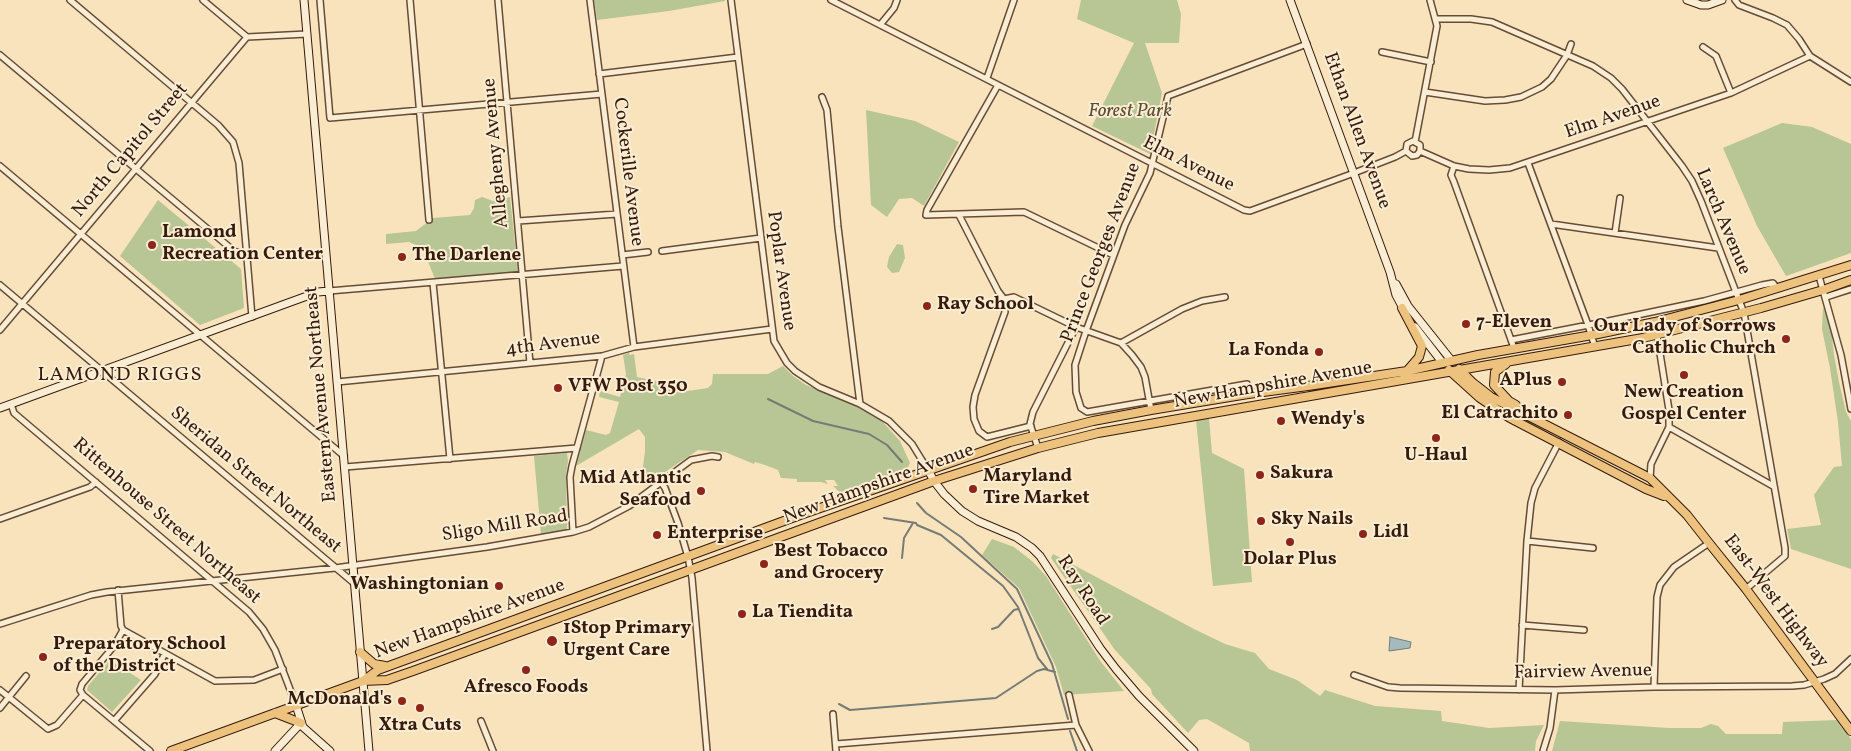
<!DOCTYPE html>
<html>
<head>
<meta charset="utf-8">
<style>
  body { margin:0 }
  canvas { display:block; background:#f8e3bc }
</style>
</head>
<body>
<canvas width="1851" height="751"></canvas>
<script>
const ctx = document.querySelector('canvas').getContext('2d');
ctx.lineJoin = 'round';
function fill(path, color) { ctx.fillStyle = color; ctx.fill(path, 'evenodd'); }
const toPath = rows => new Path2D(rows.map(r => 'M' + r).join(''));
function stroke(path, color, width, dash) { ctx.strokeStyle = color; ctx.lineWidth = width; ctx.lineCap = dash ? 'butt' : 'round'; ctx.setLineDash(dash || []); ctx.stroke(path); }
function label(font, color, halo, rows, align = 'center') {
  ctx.font = font + ' Vollkorn,serif'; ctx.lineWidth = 4; ctx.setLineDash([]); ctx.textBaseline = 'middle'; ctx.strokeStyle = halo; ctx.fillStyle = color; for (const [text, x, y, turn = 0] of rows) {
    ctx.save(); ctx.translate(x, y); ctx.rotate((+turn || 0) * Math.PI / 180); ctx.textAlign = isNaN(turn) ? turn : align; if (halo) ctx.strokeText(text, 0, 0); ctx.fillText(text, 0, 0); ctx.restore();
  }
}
fill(toPath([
  [594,0,725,0,725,1,669,11,597,20],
  [1081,0,1177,0,1181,14,1179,43,1145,43,1162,93,1150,154,1092,126,1134,43,1077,19],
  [866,110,915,121,959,142,924,206,912,198,899,199,887,217,871,205],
  [1782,123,1812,127,1851,144,1851,253,1786,276,1757,226,1723,148],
  [482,197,493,201,510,197,518,272,438,280,438,278,435,279,425,254,416,245,409,242,386,244,386,234,416,231,433,218,470,215,474,208,475,200],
  [158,200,241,269,244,308,200,325,120,256],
  [897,244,903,245,905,258,899,272,892,273,887,267,889,257],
  [1823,307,1831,327,1834,355,1839,382,1846,412,1851,421,1851,569,1791,549,1787,529,1821,525,1814,495,1834,467,1842,466,1838,422,1830,368,1822,329],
  [629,353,630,355,634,354,637,377,669,384,681,392,708,388,712,384,713,374,768,374,783,366,793,376,806,385,855,405,881,420,900,441,910,463,907,469,891,475,891,477,843,495,833,486,838,486,834,480,825,480,828,484,821,482,797,482,797,479,781,478,778,470,765,465,755,462,754,464,725,452,698,450,647,484,641,480,645,452,645,437,639,429,576,466,586,430,606,435,610,433,619,402,599,397,600,391,620,397,626,374,623,355],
  [1209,418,1212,453,1244,469,1252,582,1213,586,1196,420],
  [567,453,568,461,566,475,567,531,541,534,534,456],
  [992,539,1014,547,1032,561,1046,576,1101,662,1124,691,1064,695,1056,667,1019,588,982,555],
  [1053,554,1194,629,1225,644,1255,653,1269,669,1297,680,1320,696,1325,690,1375,706,1441,711,1442,721,1489,728,1544,725,1536,741,1535,751,1250,751,1249,743,1207,719,1199,720,1188,733,1152,694,1151,689,1115,650,1051,558],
  [110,660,141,680,112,712,87,690,88,686],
  [1838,720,1851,739,1851,751,1552,751,1560,721,1669,728,1701,728,1711,724,1718,726,1726,734,1782,734,1783,722]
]), '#b8c594');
const water = toPath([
  [1390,637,1411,642,1410,648,1389,651,1390,637]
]);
fill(water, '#a3bbbc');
stroke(water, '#777b75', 1);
stroke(toPath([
  [768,399,813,421,869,434,887,445,902,462],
  [917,503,926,513,961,537,1017,589,1052,664,1068,719],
  [884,518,916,523,917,525,941,535,1003,586,1018,607,1038,658,1047,669],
  [902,558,904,538,913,523],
  [992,629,998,627,1014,610,1018,609],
  [839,704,850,710,996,698,1037,671,1044,669,1055,672],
  [1070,731,1077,751]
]), '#777b75', 2);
const street = toPath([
  [70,0,218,125,233,142,239,163,252,317],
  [203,0,247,37],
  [320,0,330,118,602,94],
  [410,0,429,220],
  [498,0,530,363],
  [590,0,634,347],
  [731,0,774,341,787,363,795,371,819,387,860,404,889,421,912,444,928,470],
  [831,0,1244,210,1250,211,1354,173,1395,157,1406,151],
  [1735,0,1739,5,1773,18,1787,25,1799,39,1810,56,1851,82],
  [1436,19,1471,19,1492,22,1593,66,1611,78,1622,89,1682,166,1692,181,1701,201,1744,313,1785,548,1785,556,1746,589],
  [880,25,894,8,897,0],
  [1703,47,1716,56,1731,93],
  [1382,52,1431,62],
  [0,55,234,251,247,255],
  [599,74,738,57],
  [987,78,1014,0],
  [998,85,927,210,926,215,1024,212,1113,255],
  [1425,92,1485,101,1505,100,1521,97,1542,87,1551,79,1567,55,1571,44],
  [822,97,827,110,838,227,860,404],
  [1415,142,1437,26,1430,0],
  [1406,151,1407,144,1413,141,1420,145,1420,151],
  [1406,151,1412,156,1417,155,1420,151],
  [1420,151,1454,166,1469,169,1489,170,1510,168,1731,93,1810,56],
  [1528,163,1587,322,1595,347],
  [0,166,344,456],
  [1454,166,1451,175,1454,182,1514,348],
  [959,215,998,291,1004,299,1005,312,975,395,973,407,974,419,979,431,987,437,1031,426],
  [518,221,617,214],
  [1551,224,1718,248],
  [1615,233,1620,198],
  [662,251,761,238],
  [622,255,648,252],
  [1819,276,1841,355,1851,409],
  [433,283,450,459],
  [0,285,355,584],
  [329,291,623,266],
  [1826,297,1851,289],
  [1004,299,1014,297,1076,327,1121,343,1132,355,1141,367,1145,377,1151,410],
  [0,330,247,37,307,34],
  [1511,340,1599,323,1704,301,1762,285,1773,283,1777,288],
  [1121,343,1182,309,1202,301,1225,297],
  [337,382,602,356,634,347,772,329],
  [1247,384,1087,412,1081,408,1076,392,1075,365,1086,331,1125,225,1150,173,1168,96,1307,44],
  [11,404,14,413,249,612,263,629,275,650,296,705],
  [1669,427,1773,486],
  [1038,448,1030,424,1033,412,1076,327],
  [345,467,577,448],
  [1650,478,1651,464,1669,427,1669,410,1655,322],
  [661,482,665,488,678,523,688,557,692,578,707,751],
  [0,519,90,487,96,482],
  [573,532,570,477,572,466,602,356],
  [1527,541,1593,548],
  [118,590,121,626,123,630,215,681,254,680,283,669],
  [0,624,91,595,107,592,335,568,487,547,573,532,589,527,629,506,691,460,712,456,718,457],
  [1522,625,1584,630],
  [123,630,114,646,82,684,80,690,83,695,150,751],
  [1354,675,1388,687,1400,688,1555,690,1654,687,1792,686,1804,685,1824,679,1835,674,1851,659],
  [1654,687,1657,597,1660,585,1674,567,1709,543],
  [0,690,48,729,57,725,83,695],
  [1519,690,1527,541,1531,503,1535,488,1559,442],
  [1069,695,1076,725,1089,751],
  [0,708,26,676],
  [833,714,836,751],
  [114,721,155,674,165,653],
  [481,721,493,751],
  [836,744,1076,725],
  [1543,751,1550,728,1555,690]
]);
const secondary = toPath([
  [304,0,369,751],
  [1290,0,1390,272,1396,295,1405,312],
  [1687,0,1701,5,1708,5,1722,0],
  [1396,284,1408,306,1451,360],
  [1415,327,1442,362],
  [0,408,318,292,329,291],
  [928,470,934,481,944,494,962,511,978,521,1016,537,1032,548,1040,556,1100,648,1116,669,1139,696,1194,751],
  [296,705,303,727,330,751],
  [275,751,301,723]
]);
const primary = toPath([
  [1402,308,1422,346,1419,357,1407,371],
  [1506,364,1495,372,1494,385,1509,401,1516,405],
  [1459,369,1473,383,1491,397,1650,478,1687,515,1709,543,1746,589,1851,731],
  [1449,370,1480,398,1510,418,1646,489,1664,496],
  [360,652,374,664,385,666],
  [363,681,387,680,413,671,934,481,1038,448,1098,433,1643,338,1761,308,1823,290,1851,280],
  [275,713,301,723],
  [171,751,363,681,378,670,803,514,1010,442,1093,421,1151,410,1248,394,1308,386,1407,371,1478,355,1598,334,1655,322,1739,300,1851,265]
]);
stroke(street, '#664c37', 8);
stroke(secondary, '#361a0b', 9);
stroke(primary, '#361a0b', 10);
stroke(street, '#faedd3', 5);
stroke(secondary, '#faedd3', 7);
stroke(primary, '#ecc27e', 8);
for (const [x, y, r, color] of [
  [152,245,5,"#8f2418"],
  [402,257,5,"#8f2418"],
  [927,306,5,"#8f2418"],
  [1466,324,5,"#8f2418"],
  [1786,339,5,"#8f2418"],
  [1319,352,5,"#8f2418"],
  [1684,375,5,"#8f2418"],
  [1562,382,5,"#8f2418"],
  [558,388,5,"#8f2418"],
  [1568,415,5,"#8f2418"],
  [1281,421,5,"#8f2418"],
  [1436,438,5,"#8f2418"],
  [1260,475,5,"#8f2418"],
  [973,489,5,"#8f2418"],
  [701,491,5,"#8f2418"],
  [1261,521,5,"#8f2418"],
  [1363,534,5,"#8f2418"],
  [657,535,5,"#8f2418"],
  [1290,542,5,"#8f2418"],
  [764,564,5,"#8f2418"],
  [499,586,5,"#8f2418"],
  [742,614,5,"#8f2418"],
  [552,641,6,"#8f2418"],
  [43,657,5,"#8f2418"],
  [526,670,5,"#8f2418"],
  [402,701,5,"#8f2418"],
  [420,708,5,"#8f2418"]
]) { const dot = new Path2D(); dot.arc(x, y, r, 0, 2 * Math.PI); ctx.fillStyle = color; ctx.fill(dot); stroke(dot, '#faedd3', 2); }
label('italic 19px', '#5d4d34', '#faedd3', [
  ["Forest Park",1130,113]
]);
label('19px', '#361a0b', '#faedd3', [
  ["Elm Avenue",1613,118,-19],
  ["Ethan Allen Avenue",1356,131,70],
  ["North Capitol Street",131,151,-50],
  ["Allegheny Avenue",497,153,-95],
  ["Elm Avenue",1188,165,27],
  ["Cockerille Avenue",627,172,83],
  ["Larch Avenue",1722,222,67],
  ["Prince Georges Avenue",1102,253,-69],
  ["Poplar Avenue",780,271,82],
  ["4th Avenue",553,345,-7],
  ["New Hampshire Avenue",1273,386,-10],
  ["Eastern Avenue Northeast",322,394,-95],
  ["Sheridan Street Northeast",255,481,40],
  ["New Hampshire Avenue",879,485,-20],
  ["Rittenhouse Street Northeast",166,522,41],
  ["Sligo Mill Road",505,527,-9],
  ["Ray Road",1082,591,57],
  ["East-West Highway",1775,602,53],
  ["New Hampshire Avenue",470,620,-20],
  ["Fairview Avenue",1583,673,-1]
]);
label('bold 19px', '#361a0b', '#faedd3', [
  ["Lamond",162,234],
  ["Recreation Center",162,256],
  ["The Darlene",412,257],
  ["Ray School",937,306],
  ["7-Eleven",1476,324],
  ["Our Lady of Sorrows",1776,328,"right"],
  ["Catholic Church",1776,350,"right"],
  ["La Fonda",1309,352,"right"],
  ["APlus",1552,382,"right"],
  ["VFW Post 350",568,388],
  ["New Creation",1684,394,"center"],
  ["Gospel Center",1684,416,"center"],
  ["El Catrachito",1558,415,"right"],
  ["Wendy's",1291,421],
  ["U-Haul",1436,457,"center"],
  ["Sakura",1270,475],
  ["Maryland",983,478],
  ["Tire Market",983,500],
  ["Mid Atlantic",691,480,"right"],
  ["Seafood",691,502,"right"],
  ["Sky Nails",1271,521],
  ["Lidl",1373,534],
  ["Enterprise",667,535],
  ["Best Tobacco",774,553],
  ["and Grocery",774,575],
  ["Dolar Plus",1290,561,"center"],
  ["Washingtonian",489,586,"right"],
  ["La Tiendita",752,614],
  ["1Stop Primary",563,630],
  ["Urgent Care",563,652],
  ["Preparatory School",53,646],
  ["of the District",53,668],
  ["Afresco Foods",526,689,"center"],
  ["McDonald's",392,701,"right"],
  ["Xtra Cuts",420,727,"center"]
], 'left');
ctx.letterSpacing = '1px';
label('20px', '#361a0b', '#faedd3', [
  ["LAMOND RIGGS",120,376]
]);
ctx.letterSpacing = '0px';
</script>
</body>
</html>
